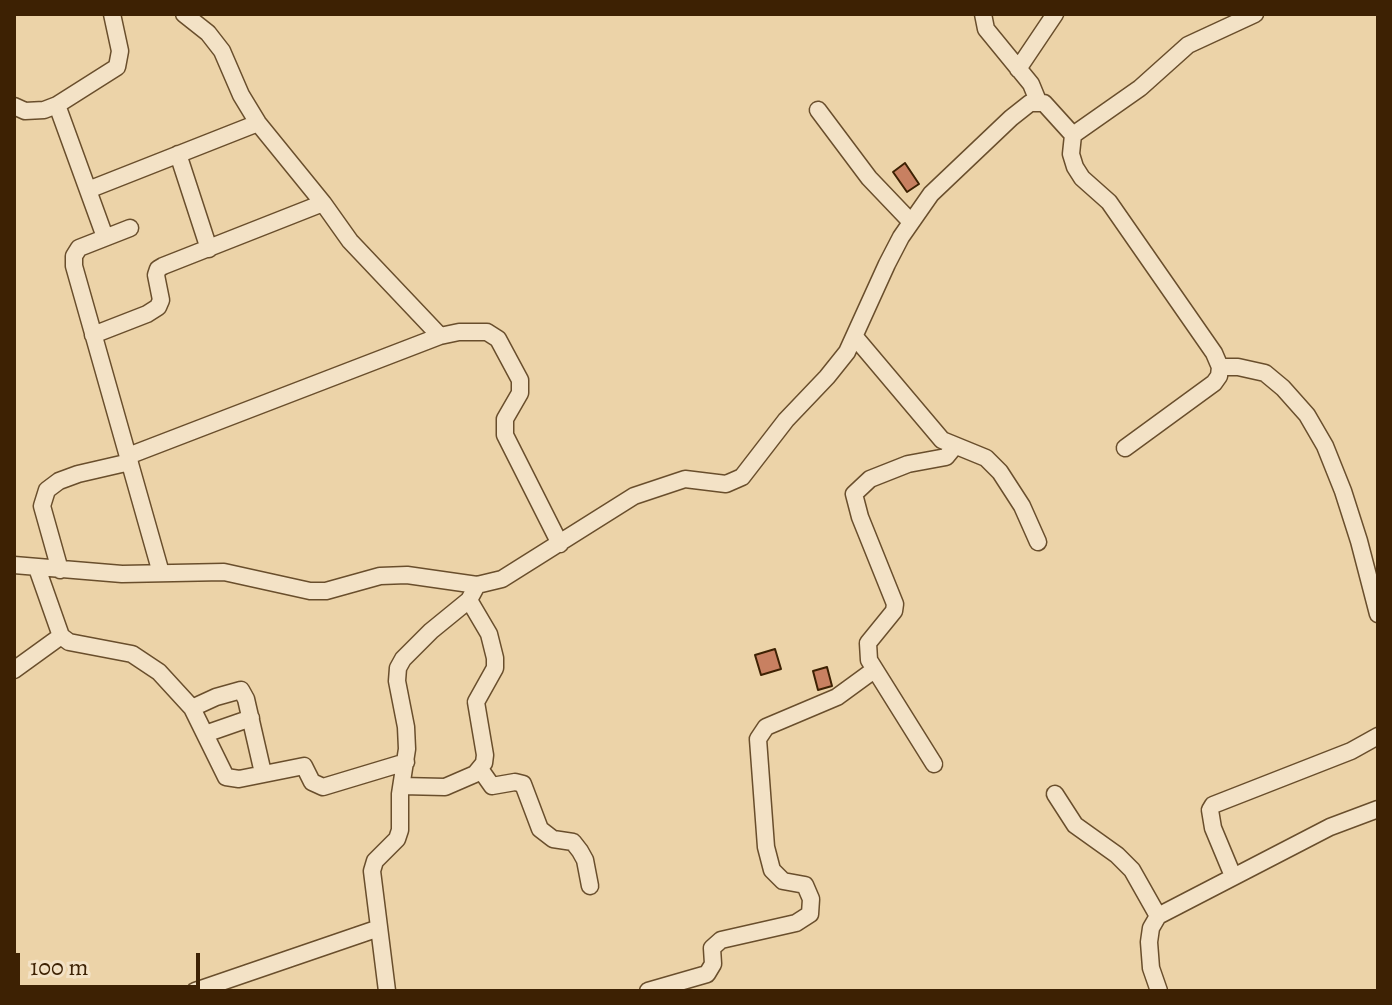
<!DOCTYPE html>
<html>
<head>
<meta charset="utf-8">
<style>
  body { margin:0 }
  #map { position:relative; width:1392px; height:1005px; overflow:hidden; background:#ecd3a8; font-family:Alegreya,serif }
  canvas { display:block }
  .frame { position:absolute; inset:0; border:16px solid #3d2103; pointer-events:none }
  .scale { position:absolute; left:16px; top:953px; width:184px; height:36px; box-sizing:border-box; border:4px solid #3d2103; border-top:0; padding-left:10px; font-size:24px; line-height:28px; white-space:nowrap; color:#3d2103; -webkit-text-stroke:6px #f3e2c6; paint-order:stroke }
</style>
</head>
<body>
<div id="map">
<canvas width="1392" height="1005"></canvas>
<div class="frame"></div>
<div class="scale">100 m</div>
</div>
<script>
const ctx = document.querySelector('canvas').getContext('2d');
ctx.lineJoin = 'round';
function fill(path, color) { ctx.fillStyle = color; ctx.fill(path, 'evenodd'); }
const toPath = rows => new Path2D(rows.map(r => 'M' + r).join(''));
function stroke(path, color, width, dash) { ctx.strokeStyle = color; ctx.lineWidth = width; ctx.lineCap = dash ? 'butt' : 'round'; ctx.setLineDash(dash || []); ctx.stroke(path); }
const building = toPath([
  [905,163,919,184,907,192,893,172,905,163],
  [775,649,781,669,761,675,755,655,775,649],
  [827,667,832,686,818,690,813,671,827,667]
]);
fill(building, '#c88061');
stroke(building, '#3d2103', 2);
const minor = toPath([
  [184,14,208,33,222,51,241,95,258,123,323,203,350,241,440,336],
  [983,14,986,29,1031,84,1038,101],
  [1018,69,1055,14],
  [57,105,105,237],
  [14,106,25,111,44,110,57,105,117,67,120,51,112,14],
  [818,110,869,178,911,222],
  [178,154,209,249],
  [88,190,258,123],
  [130,228,79,248,74,256,74,266,161,573],
  [93,335,147,314,158,307,161,300,156,275,158,269,163,266,323,203],
  [855,337,942,440,986,458,1000,472,1022,506,1038,542],
  [1220,367,1238,367,1265,373,1283,388,1307,415,1325,446,1343,491,1359,541,1378,614],
  [1125,448,1214,383,1219,376,1220,367,1214,353,1109,202,1082,178,1075,167,1071,154,1073,135,1140,88,1188,45,1255,14],
  [128,456,440,336,459,332,487,332,498,339,520,380,520,393,505,419,505,435,560,544],
  [14,565,122,574,224,572,310,591,326,591,380,576,407,575,477,585,502,579,634,496,685,479,726,484,742,477,786,420,827,377,847,352,887,264,901,237,931,194,1011,118,1030,103,1044,103,1073,135],
  [37,568,61,636,69,642,132,654,159,672,192,708,226,777,239,779,304,766,312,782,323,787,406,762],
  [60,570,42,506,47,490,59,481,78,474,130,462],
  [14,670,61,636],
  [192,708,216,697,241,690,246,699,263,773],
  [205,734,251,718],
  [934,764,869,660,868,643,894,611,895,604,860,517,854,494,870,479,908,464,946,457,955,446],
  [480,769,492,786,515,782,523,784,540,829,553,839,573,842,580,851,585,860,590,886],
  [402,786,445,787,475,774,484,763,485,755,476,702,495,668,495,658,489,634,469,600],
  [1055,794,1075,825,1117,855,1132,870,1158,916],
  [1233,876,1213,828,1210,810,1213,805,1351,751,1378,736],
  [195,991,379,928],
  [387,991,372,871,375,861,397,839,400,830,400,794,407,749,406,727,397,681,398,668,403,659,431,631,469,600,477,585],
  [648,991,707,974,713,964,712,948,721,940,796,923,810,914,811,899,805,885,783,881,772,870,766,847,758,739,766,727,837,697,874,670],
  [1159,991,1151,968,1149,942,1151,928,1158,916,1330,827,1378,809]
]);
stroke(minor, '#694e2c', 19);
stroke(minor, '#f3e2c6', 16);
</script>
</body>
</html>
